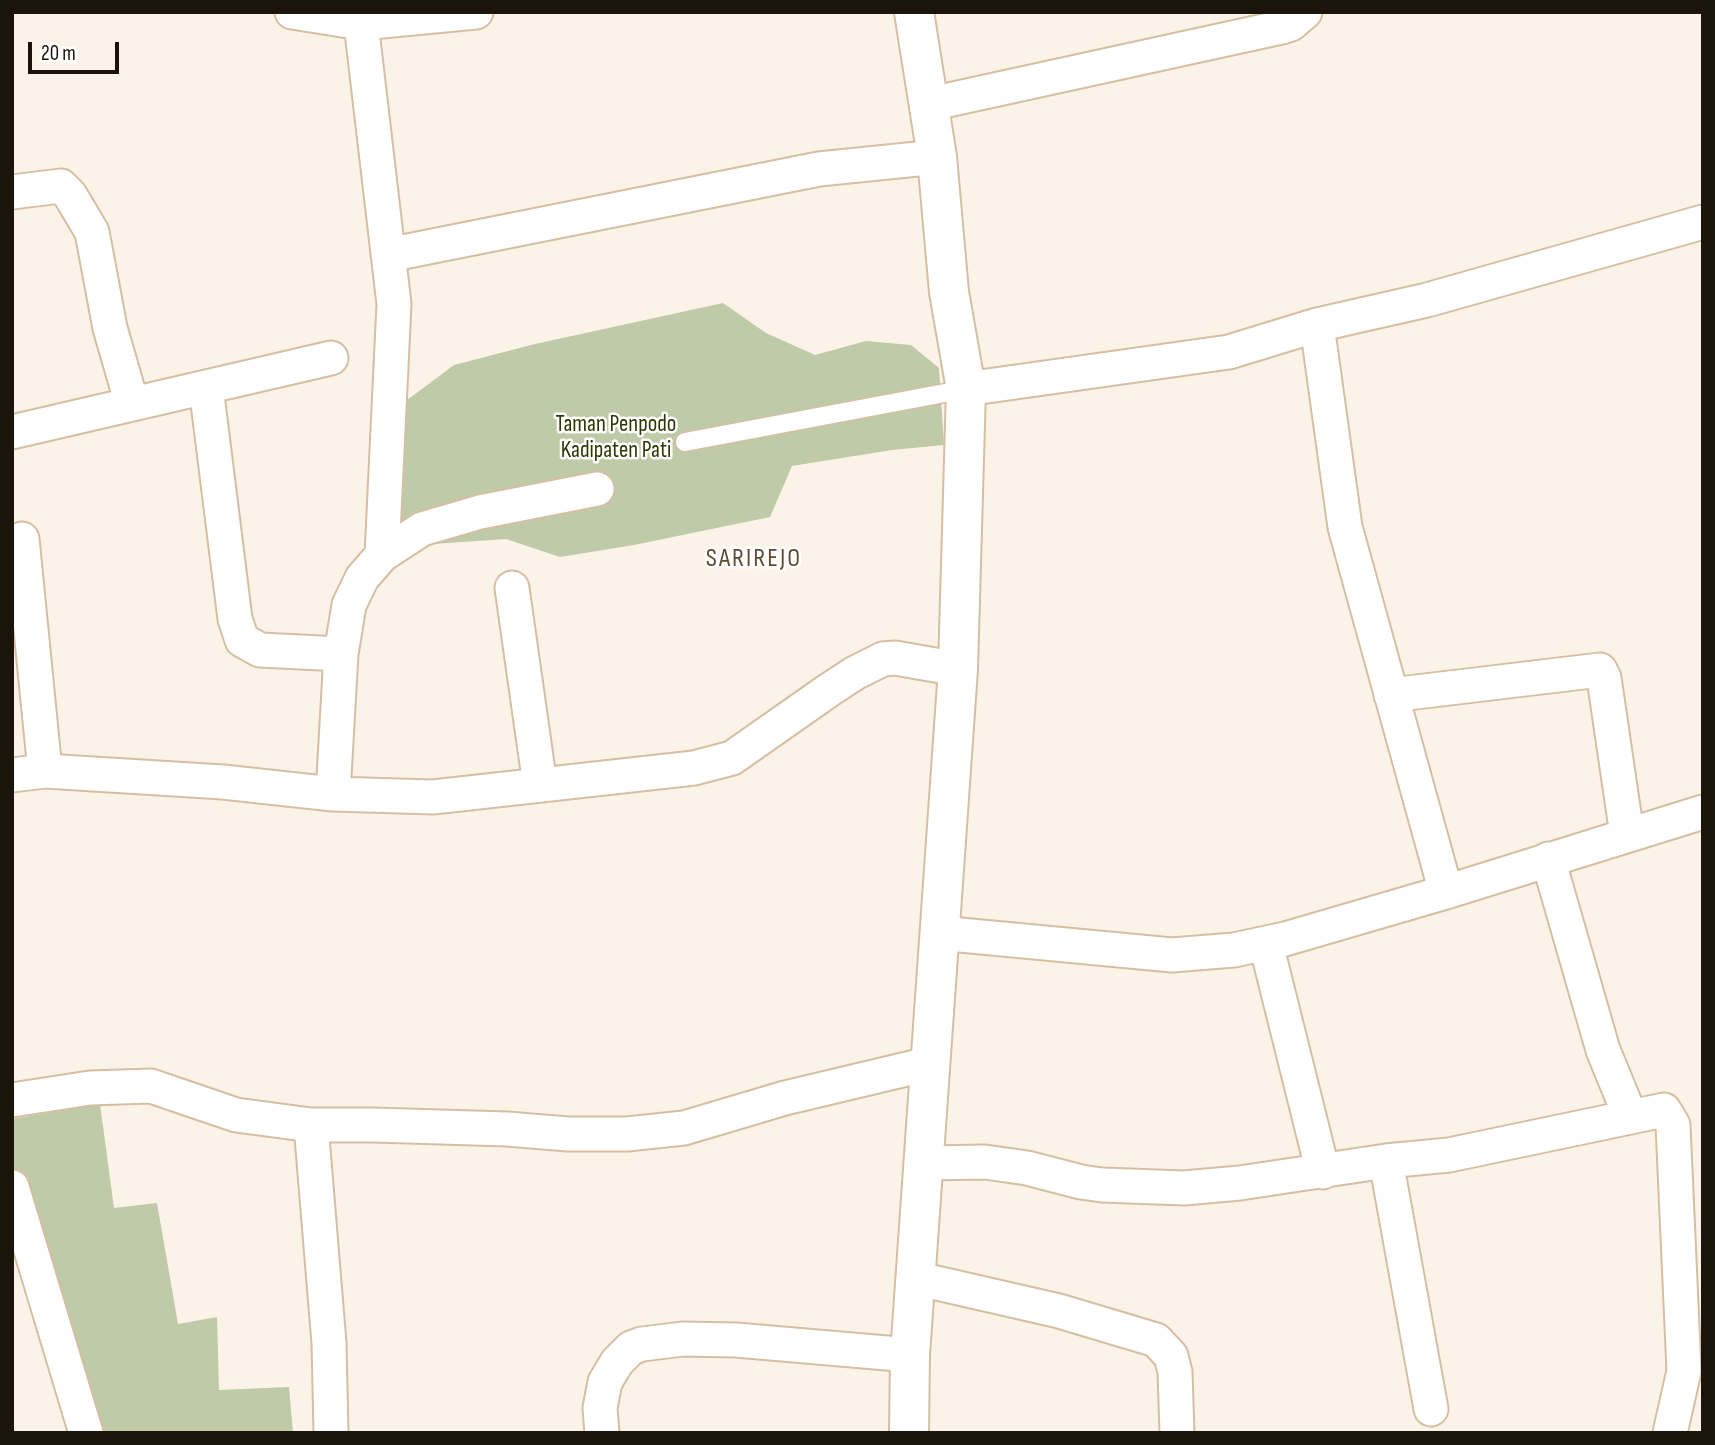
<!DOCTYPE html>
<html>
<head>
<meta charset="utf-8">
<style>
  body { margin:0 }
  #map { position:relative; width:1715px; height:1445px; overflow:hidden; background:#fcf3e8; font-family:"Sofia Sans Condensed",sans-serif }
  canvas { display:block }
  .frame { position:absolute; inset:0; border:14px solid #1b140a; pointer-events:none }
  .scale { position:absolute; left:28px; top:42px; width:91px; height:32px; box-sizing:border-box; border:4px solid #1b140a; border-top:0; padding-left:9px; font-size:21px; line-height:24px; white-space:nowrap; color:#1b140a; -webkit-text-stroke:5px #fff; paint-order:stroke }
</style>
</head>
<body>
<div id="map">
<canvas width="1715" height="1445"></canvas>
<div class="frame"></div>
<div class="scale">20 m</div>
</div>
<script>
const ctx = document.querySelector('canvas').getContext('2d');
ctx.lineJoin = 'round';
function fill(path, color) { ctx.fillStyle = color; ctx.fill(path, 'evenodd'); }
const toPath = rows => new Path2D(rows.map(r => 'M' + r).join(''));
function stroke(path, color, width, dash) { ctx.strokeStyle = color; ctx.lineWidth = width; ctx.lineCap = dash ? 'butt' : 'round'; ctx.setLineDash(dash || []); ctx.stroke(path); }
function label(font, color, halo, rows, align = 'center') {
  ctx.font = font + ' "Sofia Sans Condensed",sans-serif'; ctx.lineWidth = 5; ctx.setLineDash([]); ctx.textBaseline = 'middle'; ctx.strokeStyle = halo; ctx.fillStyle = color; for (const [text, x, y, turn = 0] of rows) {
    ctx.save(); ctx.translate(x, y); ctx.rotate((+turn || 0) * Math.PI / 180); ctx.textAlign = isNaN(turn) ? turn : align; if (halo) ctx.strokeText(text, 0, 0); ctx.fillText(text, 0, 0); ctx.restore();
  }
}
fill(toPath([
  [723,303,766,333,815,355,866,341,911,345,939,368,944,445,892,450,792,466,770,517,634,545,560,557,506,539,418,545,393,544,399,406,454,365,535,344],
  [100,1104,114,1208,157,1203,178,1324,217,1317,219,1390,289,1387,293,1433,86,1433,12,1187,12,1119]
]), '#bfcaa8');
const service = toPath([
  [685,442,966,389]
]);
const minor = toPath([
  [292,12,361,23,476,12],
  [361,23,394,304,382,555],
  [930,104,1282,27,1291,24,1305,12],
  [12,192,61,186,70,195,92,232,110,328,132,404],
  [388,255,819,169,937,157],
  [1317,325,1345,527,1446,892],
  [206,387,235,619,242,640,260,650,341,654],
  [966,389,1229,352,1317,325,1427,300,1703,222],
  [12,432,331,358],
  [22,539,45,771],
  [512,588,540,785],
  [1391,695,1600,670,1604,678,1627,835],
  [12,775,45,771,223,782,333,794,433,797,694,768,732,758,829,690,855,673,883,659,895,658,958,669],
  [333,794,341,654,349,605,362,578,382,555,422,529,480,512,597,489],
  [1548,859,1603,1050,1630,1116],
  [939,933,1172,955,1234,950,1285,939,1446,892,1703,812],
  [1266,944,1323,1172],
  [12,1100,90,1088,151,1086,236,1115,311,1125,374,1125,507,1129,568,1134,627,1134,684,1128,785,1098,932,1063],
  [311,1125,329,1343,331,1433],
  [1386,1161,1431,1409],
  [923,1163,985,1162,1027,1168,1081,1182,1102,1185,1184,1188,1240,1183,1386,1161,1449,1155,1664,1110,1673,1125,1684,1371,1670,1433],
  [12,1187,86,1433],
  [915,1278,1059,1311,1156,1340,1171,1356,1175,1372,1177,1433],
  [602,1433,600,1408,605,1382,617,1362,631,1348,642,1344,683,1339,736,1340,910,1355]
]);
const tertiary = toPath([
  [909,1433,910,1355,958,669,966,389,949,292,937,157,914,12]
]);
stroke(service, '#d5bfa3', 21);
stroke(minor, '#d5bfa3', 37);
stroke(tertiary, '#d5bfa3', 42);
stroke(service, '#fff', 18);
stroke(minor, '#fff', 33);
stroke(tertiary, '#fff', 38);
label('23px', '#2c3800', '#fff', [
  ["Taman Penpodo",616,425],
  ["Kadipaten Pati",616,451]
]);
ctx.letterSpacing = '2px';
label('26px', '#5e4b33', '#fff', [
  ["SARIREJO",754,559]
]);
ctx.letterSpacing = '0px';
</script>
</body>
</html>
